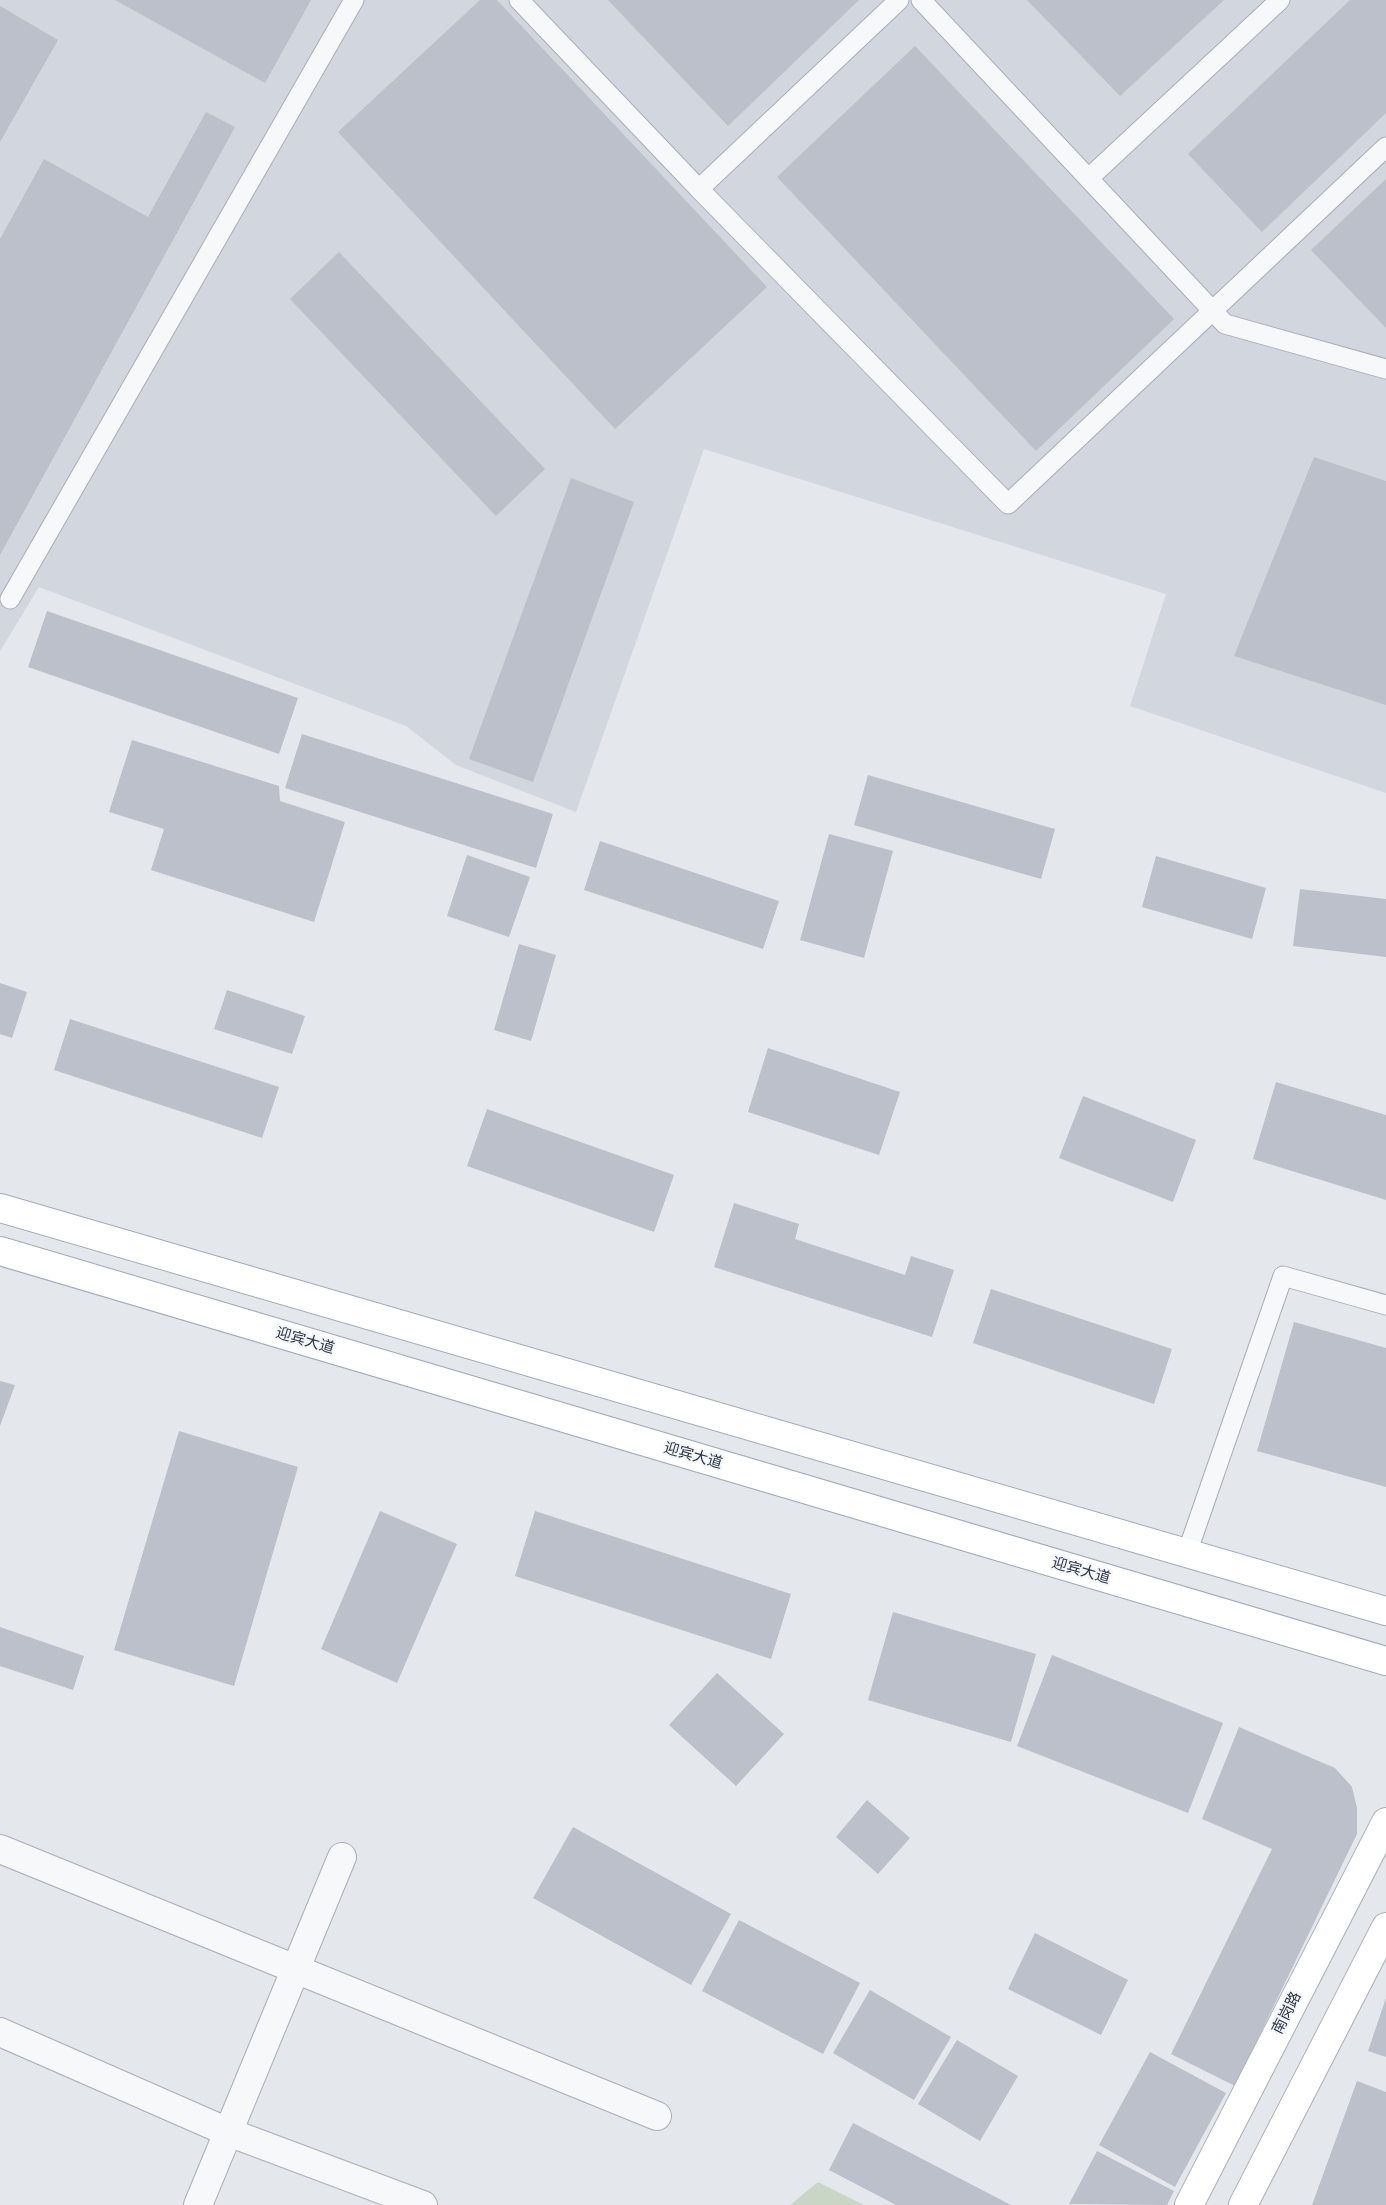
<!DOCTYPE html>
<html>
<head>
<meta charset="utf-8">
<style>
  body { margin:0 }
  canvas { display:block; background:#e4e7ec }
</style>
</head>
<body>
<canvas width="1386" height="2205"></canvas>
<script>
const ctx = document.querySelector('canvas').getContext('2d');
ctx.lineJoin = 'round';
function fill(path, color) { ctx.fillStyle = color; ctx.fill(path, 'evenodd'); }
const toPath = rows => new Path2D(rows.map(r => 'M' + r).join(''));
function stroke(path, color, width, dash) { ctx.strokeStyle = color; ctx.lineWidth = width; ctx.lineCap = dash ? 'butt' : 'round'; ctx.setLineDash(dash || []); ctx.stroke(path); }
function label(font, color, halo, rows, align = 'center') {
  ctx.font = font + ' Karla,"Noto Sans SC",sans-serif'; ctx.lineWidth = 4.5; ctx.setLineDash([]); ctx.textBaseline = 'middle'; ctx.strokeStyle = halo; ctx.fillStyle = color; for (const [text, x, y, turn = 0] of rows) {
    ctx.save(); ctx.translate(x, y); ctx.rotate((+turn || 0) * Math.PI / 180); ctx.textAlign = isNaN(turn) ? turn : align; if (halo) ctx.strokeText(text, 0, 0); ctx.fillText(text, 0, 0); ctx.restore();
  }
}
fill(toPath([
  [0,0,1386,0,1386,793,1130,706,1166,594,704,449,576,812,456,765,406,726,39,587,0,651]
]), '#d2d6de');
fill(toPath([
  [818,2182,864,2205,790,2205]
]), '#c9d6c5');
fill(toPath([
  [115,0,311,0,265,83],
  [480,0,497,0,767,287,615,429,338,132],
  [608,0,859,0,728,126],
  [1027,0,1224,0,1120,96],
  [1350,0,1386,0,1386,113,1262,232,1188,154],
  [0,6,58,40,0,142],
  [915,46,1174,319,1036,451,777,177],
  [206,112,235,127,0,555,0,239,44,159,148,217],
  [1386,179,1386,328,1311,250],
  [339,252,545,469,496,516,290,299],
  [1314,457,1386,481,1386,705,1234,656],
  [571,478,634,502,533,782,469,759],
  [47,611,298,698,279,754,28,667],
  [302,734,553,814,536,868,285,788],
  [132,740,279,786,280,801,345,822,314,922,151,870,164,829,109,812],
  [868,775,1055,829,1041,879,854,825],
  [829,834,893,851,864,958,800,940],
  [600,841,779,901,763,949,584,890],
  [467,855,530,877,509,937,447,916],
  [1156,856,1266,888,1252,939,1142,907],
  [1300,889,1386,899,1386,957,1293,946],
  [519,944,556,955,531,1041,494,1030],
  [0,983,27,992,12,1038,0,1034],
  [227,990,305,1016,292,1054,214,1029],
  [70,1019,279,1087,262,1138,54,1070],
  [768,1048,900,1092,879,1155,748,1112],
  [1276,1082,1386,1115,1386,1200,1253,1159],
  [1083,1096,1196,1140,1173,1202,1059,1158],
  [487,1109,674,1175,654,1232,467,1166],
  [734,1203,799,1224,795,1239,905,1275,911,1256,954,1270,932,1337,714,1267],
  [991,1289,1172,1349,1154,1404,973,1343],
  [1294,1322,1386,1348,1386,1487,1257,1451],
  [0,1381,15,1385,0,1426],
  [179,1431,298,1467,234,1686,114,1650],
  [380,1511,457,1544,397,1683,321,1649],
  [535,1511,791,1594,771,1659,515,1576],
  [893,1612,1036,1654,1011,1742,868,1700],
  [0,1627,84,1656,73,1690,0,1666],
  [1052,1655,1223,1723,1188,1813,1017,1746],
  [717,1673,784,1734,736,1786,669,1725],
  [1239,1727,1335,1768,1352,1787,1357,1808,1357,1834,1235,2086,1171,2054,1272,1849,1202,1819],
  [867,1800,910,1838,878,1874,836,1837],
  [573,1827,731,1914,691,1985,533,1898],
  [739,1920,860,1983,823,2054,702,1991],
  [1035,1933,1128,1980,1101,2035,1008,1989],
  [870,1990,951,2037,914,2100,833,2053],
  [1386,1998,1386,2057,1368,2051],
  [957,2040,1018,2076,980,2141,918,2104],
  [1150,2052,1226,2093,1175,2187,1099,2145],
  [1357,2081,1386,2092,1386,2205,1312,2205],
  [853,2123,1011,2205,896,2205,829,2170],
  [1097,2151,1174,2191,1167,2205,1069,2204]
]), '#bbc0ca');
const service = toPath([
  [519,0,699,189,899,0],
  [921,0,1225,324,1386,369],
  [1089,178,1280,0],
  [699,189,1008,504,1386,147],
  [10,599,354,0],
  [1187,1553,1283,1276,1386,1305]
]);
const minor = toPath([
  [0,1849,657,2116],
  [0,2032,228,2132,423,2205],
  [198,2205,342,1857]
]);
const secondary = toPath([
  [1189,2205,1386,1822],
  [1243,2205,1386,1927]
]);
const primary = toPath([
  [0,1208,1386,1611],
  [0,1251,1386,1661]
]);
stroke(service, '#a9aeb7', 21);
stroke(minor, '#a9aeb7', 30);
stroke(secondary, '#a9aeb7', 30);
stroke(primary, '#a3abb8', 30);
stroke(service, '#f7f8fa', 19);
stroke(minor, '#f7f8fa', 28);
stroke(secondary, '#fff', 28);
stroke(primary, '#fff', 28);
label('15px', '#2b3445', '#f4f6f9', [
  ["迎宾大道",305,1341,16],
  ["迎宾大道",693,1456,16],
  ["迎宾大道",1081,1571,16],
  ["南岗路",1287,2013,-63]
]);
</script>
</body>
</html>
